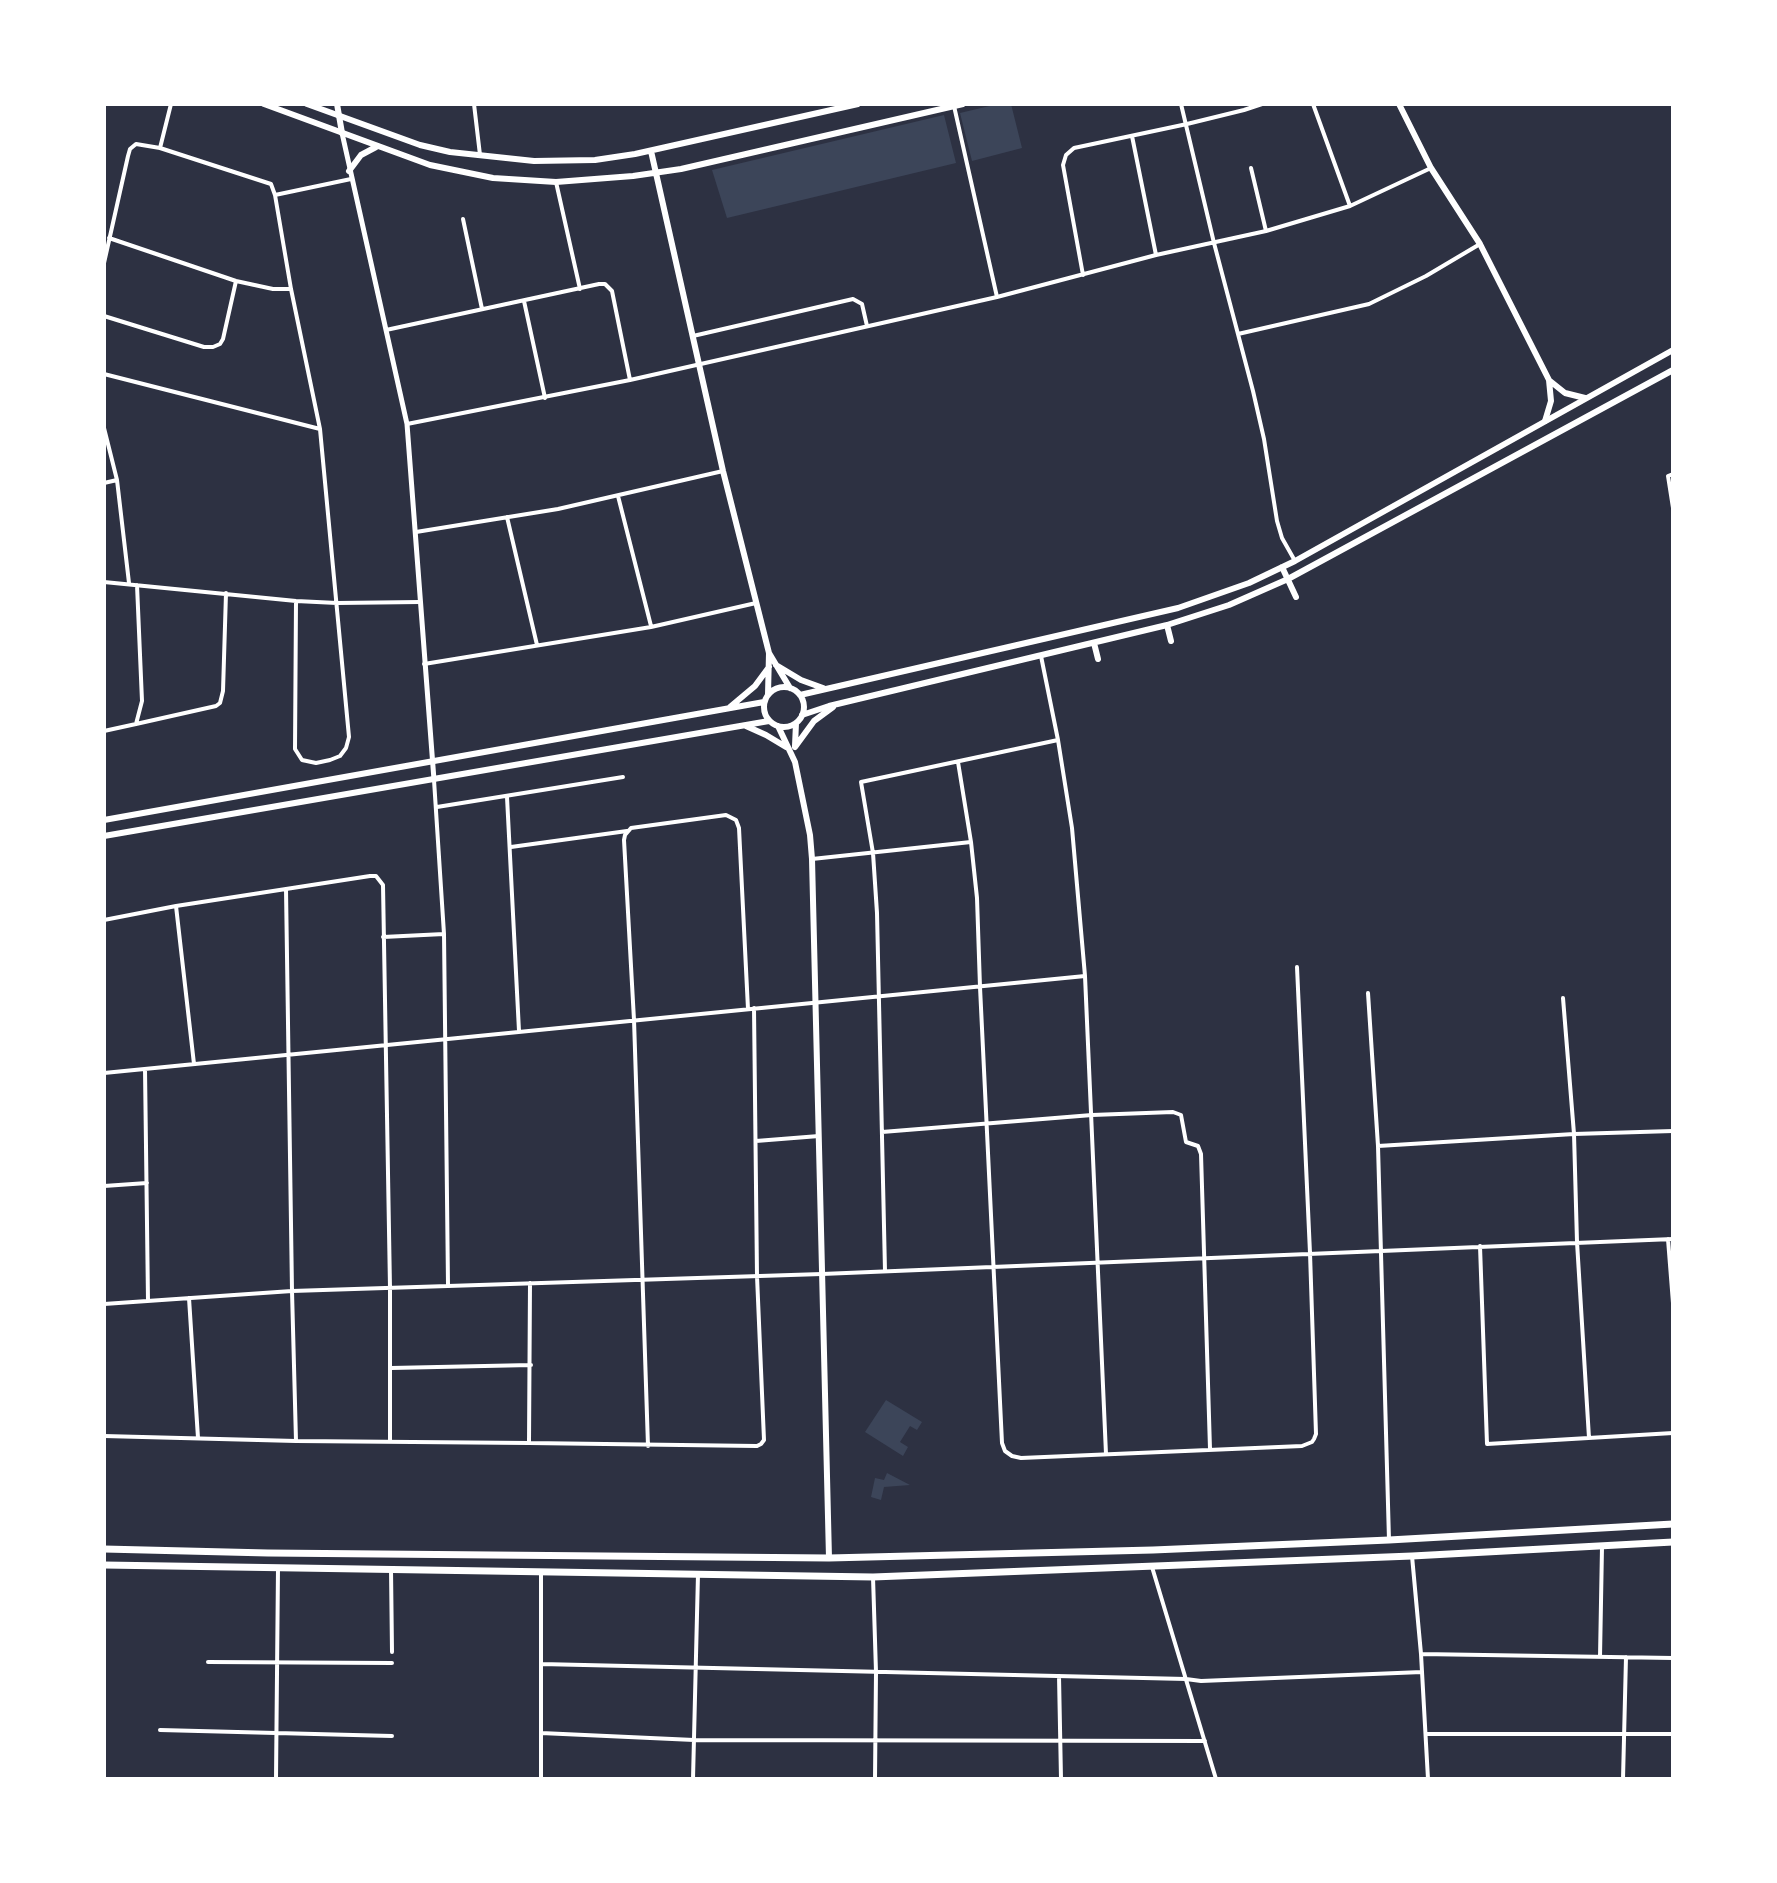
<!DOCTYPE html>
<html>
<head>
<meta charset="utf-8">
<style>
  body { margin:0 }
  #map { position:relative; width:1777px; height:1883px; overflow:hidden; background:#2d3142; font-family:Manrope,sans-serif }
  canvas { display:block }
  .frame { position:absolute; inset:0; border:106px solid #fff; pointer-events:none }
</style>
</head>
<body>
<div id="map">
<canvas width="1777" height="1883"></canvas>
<div class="frame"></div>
</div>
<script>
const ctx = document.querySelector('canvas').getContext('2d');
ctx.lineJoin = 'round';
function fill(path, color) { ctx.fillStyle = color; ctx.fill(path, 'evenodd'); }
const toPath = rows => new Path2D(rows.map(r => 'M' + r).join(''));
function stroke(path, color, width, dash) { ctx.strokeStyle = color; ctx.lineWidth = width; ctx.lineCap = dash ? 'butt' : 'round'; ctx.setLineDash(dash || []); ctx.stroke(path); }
fill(toPath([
  [998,104,1011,104,1022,148,972,161,960,113],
  [944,115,956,163,727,218,712,170],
  [886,1400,922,1422,917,1430,910,1426,900,1442,908,1447,903,1456,865,1432],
  [887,1473,910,1485,884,1487,881,1500,871,1497,875,1478,884,1480]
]), '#3c4559');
stroke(toPath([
  [474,104,480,155],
  [1181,104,1214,243,1253,391,1264,439,1277,521,1282,538,1295,561],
  [1313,104,1350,206],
  [954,106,997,297],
  [1132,136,1156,255],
  [160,148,171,104],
  [1251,168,1266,231],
  [556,182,580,289],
  [275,195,351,179],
  [463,219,482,309],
  [109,238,236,281,273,289,291,289],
  [104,263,128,156,130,149,136,144,160,148,271,184,275,195,291,289,320,429,349,737,346,748,340,756,330,760,316,763,302,760,295,749,296,601],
  [1083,275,1063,165,1066,155,1074,148,1187,124,1244,110,1262,104],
  [524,301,545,398],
  [104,316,204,347,213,347,220,344,223,339,236,281],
  [386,330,599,284,605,284,612,291,630,380],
  [1238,334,1369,304,1426,276,1480,244],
  [693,336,853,299,862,304,867,326],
  [104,374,320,429],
  [407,424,630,380,997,297,1156,255,1266,231,1350,206,1431,168],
  [104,428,117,480,129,583],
  [1673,474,1668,476,1673,508],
  [104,483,117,480],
  [618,496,651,626],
  [507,517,537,645],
  [416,532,558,509,723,471],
  [104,582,296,601,337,603,420,602],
  [1041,656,1058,740,1072,828,1085,976,1106,1454],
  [424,664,651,627,756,603],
  [136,724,216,706,220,703,223,691,226,593],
  [104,731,136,724,142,701,137,585],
  [434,780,444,934,448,1285],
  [507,797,519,1031],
  [437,807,623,777],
  [971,842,977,898,980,987,1002,1443,1005,1451,1012,1456,1021,1458,1302,1446,1312,1442,1314,1439,1316,1434,1310,1253,1297,967],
  [511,847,627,831],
  [812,859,971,842,958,762],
  [286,889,292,1291,296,1441],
  [176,906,194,1064],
  [104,920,176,906,370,876,376,876,383,885,390,1288,390,1441],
  [383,937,444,934],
  [1368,993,1378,1146,1389,1540],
  [1563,998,1574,1134,1577,1242,1589,1438],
  [145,1069,148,1301],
  [104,1073,1085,976],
  [882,1132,1092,1115,1173,1112,1181,1115,1186,1142,1198,1146,1201,1154,1210,1449],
  [756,1141,819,1136],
  [1378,1146,1574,1134,1673,1131],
  [104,1186,147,1183],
  [1668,1239,1673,1303],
  [1480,1246,1487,1444,1673,1433],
  [885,1271,877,913,873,853,861,782,1058,740],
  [189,1298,198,1438],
  [104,1304,292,1291,822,1274,1673,1239],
  [391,1368,531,1365],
  [104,1436,296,1441,529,1443,530,1283],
  [529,1443,757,1446,761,1444,764,1440,757,1276,754,1008],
  [648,1446,634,1020,624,840,625,835,631,828,726,815,736,820,739,828,748,1009],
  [1412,1556,1421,1654,1428,1779],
  [1152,1567,1216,1779],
  [391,1569,392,1652],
  [873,1577,876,1672,875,1779],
  [1421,1654,1673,1658],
  [1600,1657,1602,1547],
  [208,1662,392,1663],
  [541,1664,1186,1679,1201,1681,1422,1672],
  [1059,1676,1061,1779],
  [160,1730,392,1736],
  [541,1733,694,1740,1205,1741],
  [1426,1734,1673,1734],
  [276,1779,278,1568],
  [541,1779,541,1573],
  [693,1779,698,1574],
  [1623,1779,1626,1657]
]), '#fff', 4);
stroke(toPath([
  [342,133,407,424,434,780]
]), '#fff', 5);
stroke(toPath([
  [337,104,342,133],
  [1399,104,1431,168,1480,244,1549,380,1551,401,1545,421],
  [1550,381,1565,393,1585,398]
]), '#fff', 6);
stroke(toPath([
  [264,104,430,165,493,178,556,182,633,176,681,169,963,104],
  [307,104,420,145,450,152,534,161,595,160,635,154,858,104],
  [651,151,723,471,769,653,768,694],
  [349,171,361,155,376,147],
  [1282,567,1296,597],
  [1167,625,1171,641],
  [1094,643,1098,659],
  [769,653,790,688],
  [776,665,801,680,823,688],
  '764 707a20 20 0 1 1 40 0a20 20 0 1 1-40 0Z',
  [800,695,1178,608,1249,583,1295,561,1673,350],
  [730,707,755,686,769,667],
  [802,715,829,706,1167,625,1229,605,1288,579,1673,370],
  [746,726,766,735,786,747],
  [778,726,795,762,810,835,812,859,829,1558],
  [795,746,796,723],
  [795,747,814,721,833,707],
  [104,820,764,702],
  [104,836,769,721]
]), '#fff', 6);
stroke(toPath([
  [104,1549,268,1553,829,1558,1153,1550,1389,1540,1673,1524],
  [104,1565,873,1577,1412,1556,1673,1542]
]), '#fff', 7);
</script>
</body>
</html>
